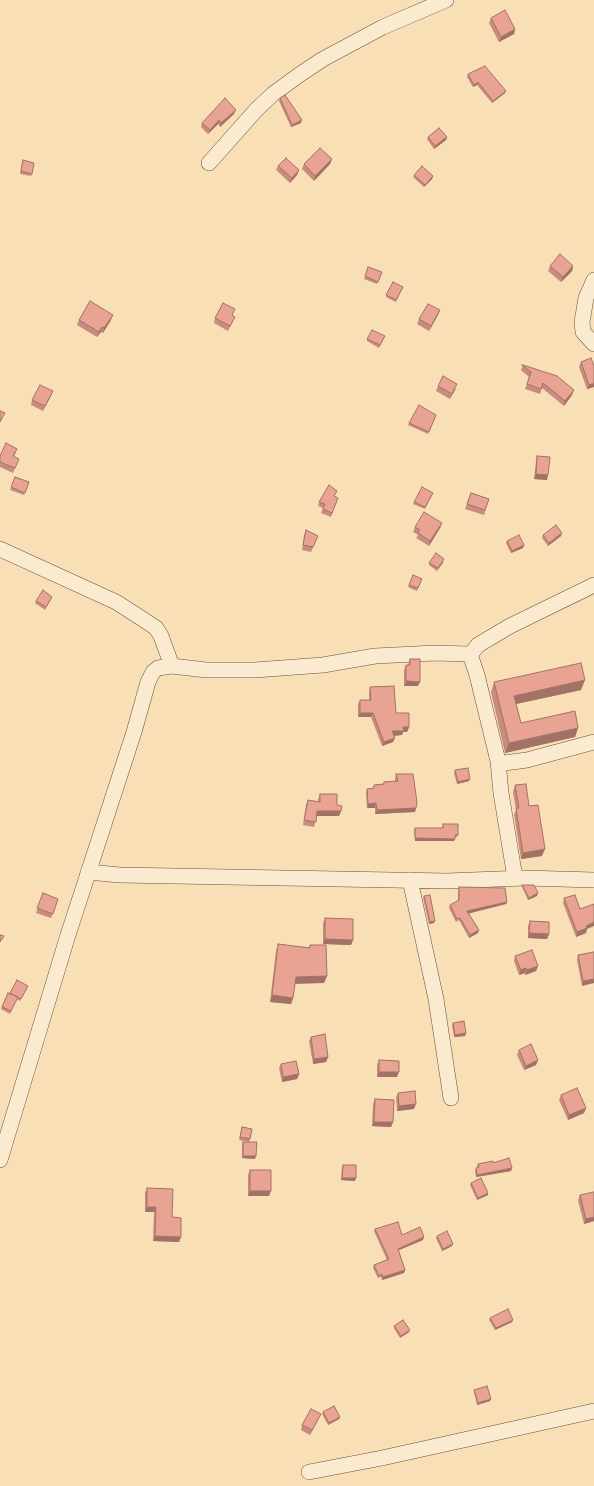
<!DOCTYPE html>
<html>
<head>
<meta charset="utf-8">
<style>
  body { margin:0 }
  canvas { display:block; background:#f8dfb5 }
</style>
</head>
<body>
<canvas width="594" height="1486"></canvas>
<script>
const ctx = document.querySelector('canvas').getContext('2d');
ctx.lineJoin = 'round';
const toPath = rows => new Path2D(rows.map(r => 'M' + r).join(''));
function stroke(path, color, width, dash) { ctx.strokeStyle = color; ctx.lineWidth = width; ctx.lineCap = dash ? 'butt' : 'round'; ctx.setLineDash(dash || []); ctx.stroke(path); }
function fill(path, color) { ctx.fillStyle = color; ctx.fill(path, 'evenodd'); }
const minor = toPath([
  [209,163,257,109,273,94,299,75,323,59,383,27,446,0],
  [594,280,586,298,582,322,583,332,594,344],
  [0,549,116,602,141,618,156,628,161,636,172,666],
  [470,655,478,645,510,626,594,585],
  [498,761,504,763,527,760,594,742],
  [88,872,120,875,447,881,524,878,594,880],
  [410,880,436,999,451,1098],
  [0,1160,68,935,134,732,148,682,153,672,158,668,172,666,206,670,255,670,323,665,375,656,435,653,468,654,471,657,477,675,498,761,501,793,515,878],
  [309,1472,382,1458,594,1411]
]);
stroke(minor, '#68523e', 16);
stroke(minor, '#faeacf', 15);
fill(toPath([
  [491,18,515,29,514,34,499,42,489,23],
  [468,74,506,91,505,93,492,103,477,85,473,87,467,77],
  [280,98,301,123,291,127,279,101],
  [234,114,220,127,218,124,208,134,201,127,202,123],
  [428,137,447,137,446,140,434,149,427,139],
  [332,159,330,164,314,181,302,169,304,164],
  [22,163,32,174,31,176,20,174],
  [278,166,299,170,297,175,290,183,276,170],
  [414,175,433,176,432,179,424,187,413,177],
  [550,266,573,266,572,271,561,282,548,271],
  [368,267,382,272,377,284,364,279],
  [403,287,396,302,386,297,386,295],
  [440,310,438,315,429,331,417,324,419,319],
  [232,316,235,317,228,331,214,323,215,318],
  [79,320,111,320,103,333,101,332,97,337,77,325],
  [384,338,379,348,367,341,367,339],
  [581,362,594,387,587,389,579,367],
  [523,365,572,395,564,406,542,388,540,394,525,389,529,377,521,370],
  [438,386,456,389,450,399,436,391],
  [53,391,43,411,31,405,32,400],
  [436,415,428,434,408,425,409,423],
  [17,449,14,457,19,459,13,473,0,467,0,456],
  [537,456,547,480,534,479,536,461],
  [15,477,29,482,24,495,10,490],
  [471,493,489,499,484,515,465,509],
  [432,495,425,509,413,504,414,502],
  [335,496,338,498,331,517,321,513,323,508,318,506,319,502,336,496],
  [442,523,440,528,429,546,416,538,418,535,413,532,415,527],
  [306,530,316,541,311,552,302,550,304,535],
  [543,535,561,536,548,546,542,538],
  [507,541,524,545,523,548,511,553,506,543],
  [444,562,437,571,429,565,429,563],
  [413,575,422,579,417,591,408,587],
  [51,599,45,610,35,603,36,601],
  [410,659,418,686,404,686,404,670,406,665,408,665],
  [494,682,581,690,516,704,521,723,578,728,575,737,505,753,491,692],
  [370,687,396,713,409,727,407,732,403,732,402,735,394,736,393,742,382,746,371,717,358,717,358,704,360,700,369,700,369,692],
  [455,770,469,781,457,784,454,773],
  [396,774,416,808,415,812,375,814,375,808,367,808,366,793,367,789,373,788,374,785,383,784,384,782,395,781,395,779],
  [515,785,529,806,542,856,521,859,514,815,516,810,513,792],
  [320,794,337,805,341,811,339,816,317,816,314,827,303,825,306,805,308,800,318,802,318,799],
  [443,824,458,835,457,837,455,837,454,841,415,841,414,830,415,828,442,828],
  [522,885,537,896,528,900,522,887],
  [459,887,507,902,506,904,469,913,478,933,469,938,459,920,456,922,449,908,450,905,458,901,458,890],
  [43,893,58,899,51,918,36,913],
  [424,896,434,923,429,924,423,898],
  [564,898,587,929,586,933,576,937,563,903],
  [325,918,353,940,351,945,323,944,323,923],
  [530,921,549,934,547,939,528,938,528,926],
  [278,944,309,948,310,945,327,976,324,983,295,983,293,998,291,1004,270,1002,276,951],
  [594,952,582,986,577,960,578,955],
  [515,956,538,966,536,971,525,975,525,973,519,975,514,961],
  [27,988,20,1001,17,999,10,1014,1,1009,8,993,10,993],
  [453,1023,466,1033,465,1036,454,1037,452,1026],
  [311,1037,328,1057,326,1062,313,1064,309,1041],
  [519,1050,538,1060,536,1065,524,1070,517,1055],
  [379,1060,397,1077,377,1077,377,1065],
  [281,1064,299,1074,297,1079,282,1082,279,1068],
  [398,1093,414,1109,397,1111,396,1098],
  [561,1095,586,1108,584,1113,568,1120,559,1100],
  [375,1099,393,1122,391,1127,372,1126,373,1104],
  [242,1127,250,1139,249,1142,239,1140],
  [243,1142,255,1159,242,1158,242,1144],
  [493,1163,512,1168,511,1171,476,1177,475,1171,476,1168,478,1168,477,1166,478,1164],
  [343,1165,355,1181,341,1180,342,1167],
  [250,1170,269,1196,248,1196,248,1175],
  [471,1183,488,1195,477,1200,470,1185],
  [147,1188,181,1237,179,1242,153,1241,154,1212,145,1212,145,1193],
  [594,1194,594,1221,584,1224,578,1200,580,1195],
  [375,1229,402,1235,423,1240,398,1250,405,1270,404,1273,382,1280,381,1277,378,1278,373,1268,374,1265,387,1260,374,1231],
  [437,1236,453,1244,452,1246,442,1251,436,1238],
  [490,1318,512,1322,495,1330,489,1320],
  [394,1326,409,1332,400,1338,394,1328],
  [474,1390,490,1401,477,1405,474,1392],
  [323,1412,340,1417,339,1419,328,1425,322,1414],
  [319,1418,310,1435,301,1430,302,1425]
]), '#c88c7e');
fill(toPath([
  [515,29,514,34,499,42,501,37],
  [478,82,477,85,473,87,474,85],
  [506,91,505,93,492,103,493,101],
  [236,110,234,114,220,127,221,123],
  [219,120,218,124,208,134,210,130],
  [302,120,301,123,291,127,292,125],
  [447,137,446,140,434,149,435,146],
  [332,159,330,164,314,181,315,176],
  [299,170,297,175,290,183,292,178],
  [433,176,432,179,424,187,425,185],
  [573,266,572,271,561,282,563,277],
  [440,310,438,315,429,331,431,326],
  [113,315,111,320,103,333,104,328],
  [102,327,101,332,97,337,99,332],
  [594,383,594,387,587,389,589,385],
  [574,390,572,395,564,406,565,401],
  [53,391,51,396,43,411,45,406],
  [536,474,548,475,547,480,534,479],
  [442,523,440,528,429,546,430,541],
  [562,533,561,536,548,546,549,543],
  [524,545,523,548,511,553,512,551],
  [585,680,581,690,511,705,514,696],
  [406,681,420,682,418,686,404,686],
  [360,713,373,713,371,717,358,717],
  [403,727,409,727,407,732,403,732,402,735,390,736,392,731],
  [578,728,575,737,505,753,509,743],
  [395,738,393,742,382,746,384,742],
  [470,779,469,781,457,784,458,782],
  [376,803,375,808,367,808,368,804],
  [416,808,415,812,375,814,377,810],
  [317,811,341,811,339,816,316,816],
  [415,838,455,839,454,841,415,841],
  [545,849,542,856,521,859,523,853],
  [538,893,537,896,528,900,529,898],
  [507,902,506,904,467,914,467,911],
  [435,921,434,923,429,924,430,922],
  [594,922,594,926,587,929,586,933,576,937,577,932,586,926],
  [479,930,478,933,469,938,470,935],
  [529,933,549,934,547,939,528,938],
  [325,939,353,940,351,945,323,944],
  [538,966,536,971,525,975,527,970],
  [526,968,525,973,519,975,521,970],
  [327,976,324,983,293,984,296,977],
  [594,979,594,983,582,986,583,981],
  [272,995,293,998,291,1004,270,1002],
  [466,1033,465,1036,454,1037,455,1035],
  [328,1057,326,1062,313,1064,314,1059],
  [538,1060,536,1065,524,1070,526,1066],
  [379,1072,399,1072,397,1077,377,1077],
  [299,1074,297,1079,282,1082,283,1077],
  [416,1104,414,1109,397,1111,399,1106],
  [586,1108,584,1113,568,1120,569,1115],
  [374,1122,393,1122,391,1127,372,1126],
  [243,1156,256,1156,255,1159,242,1158],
  [512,1168,511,1171,476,1177,477,1175],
  [342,1178,356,1178,355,1181,341,1180],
  [250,1191,271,1191,269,1196,248,1196],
  [488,1193,488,1195,477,1200,478,1198],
  [147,1207,156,1207,154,1212,145,1212],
  [594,1217,594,1221,584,1224,586,1219],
  [155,1236,181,1237,179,1242,153,1241],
  [424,1237,423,1240,397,1251,398,1249],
  [453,1244,452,1246,442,1251,443,1249],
  [405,1270,404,1273,382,1280,383,1277],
  [513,1320,512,1322,495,1330,496,1328],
  [410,1330,409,1332,400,1338,401,1336],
  [491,1399,490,1401,477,1405,478,1403],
  [321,1414,319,1418,310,1435,312,1430],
  [340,1417,339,1419,328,1425,329,1423]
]), '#a37266');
const building = toPath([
  [505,10,515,29,501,37,491,18,505,10],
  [485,66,506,91,493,101,478,82,474,85,468,74,485,66],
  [285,95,302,120,292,125,280,98,285,95],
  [225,98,236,110,221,123,219,120,210,130,202,123,225,98],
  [439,128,447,137,435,146,428,137,439,128],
  [320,148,332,159,315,176,304,164,320,148],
  [286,158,299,170,292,178,278,166,286,158],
  [23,160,34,163,32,174,21,171,23,160],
  [422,166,433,176,425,185,414,175,422,166],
  [560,254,573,266,563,277,550,266,560,254],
  [368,267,382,272,378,282,365,276,368,267],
  [393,282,403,287,396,300,386,295,393,282],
  [90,301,113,315,104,328,102,327,99,332,79,320,90,301],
  [223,303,235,309,232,315,235,317,230,326,215,318,223,303],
  [428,304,440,310,431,326,419,319,428,304],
  [372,330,385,336,380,345,367,339,372,330],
  [591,358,594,366,594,383,589,385,581,362,591,358],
  [522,365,523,365,557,376,574,390,565,401,543,383,541,389,527,384,531,372,522,365],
  [443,376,457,384,452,394,438,386,443,376],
  [40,385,53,391,45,406,32,400,40,385],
  [419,405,436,415,429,432,409,423,419,405],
  [0,411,5,413,0,422,0,411],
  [6,443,17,449,13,456,19,459,15,468,0,462,0,456,6,443],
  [537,456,550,457,548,475,536,474,537,456],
  [15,477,29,482,25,493,11,487,15,477],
  [329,485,337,491,334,496,338,498,332,513,323,509,325,504,319,502,329,485],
  [422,487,433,493,425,507,414,502,422,487],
  [471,493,489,499,485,510,467,504,471,493],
  [424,512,442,523,430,541,418,533,420,530,415,527,424,512],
  [556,525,562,533,549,543,543,535,556,525],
  [306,530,318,536,313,547,303,545,306,530],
  [519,535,524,545,512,551,507,541,519,535],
  [436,553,444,559,438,568,429,563,436,553],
  [413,575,422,579,418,588,409,585,413,575],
  [43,590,52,597,46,607,36,601,43,590],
  [410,659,420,659,420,682,406,681,406,665,410,665,410,659],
  [581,663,585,680,514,696,521,723,575,711,578,728,509,743,494,682,581,663],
  [394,686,396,713,409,713,409,727,403,727,404,731,392,731,395,738,384,742,373,713,360,713,360,700,371,700,370,687,394,686],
  [468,768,470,779,458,782,455,770,468,768],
  [396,774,413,774,417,802,416,808,377,810,376,803,368,804,367,789,374,788,374,785,384,784,384,782,398,781,396,774],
  [526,784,529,806,538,805,545,849,523,853,516,808,519,808,515,785,526,784],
  [320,794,337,794,337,805,342,806,341,811,317,811,316,822,304,820,308,800,320,802,320,794],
  [443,824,458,824,458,835,455,835,455,839,415,838,415,828,443,828,443,824],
  [522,885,534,885,538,893,529,898,522,885],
  [459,887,505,888,507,902,467,911,479,930,470,935,460,918,457,919,450,905,459,900,459,887],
  [43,893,58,899,53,914,37,908,43,893],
  [430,895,435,921,430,922,424,896,430,895],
  [575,895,580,909,594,904,594,922,586,926,587,928,577,932,564,898,575,895],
  [325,918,353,919,353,940,325,939,325,918],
  [530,921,549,922,549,934,529,933,530,921],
  [0,935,4,936,0,942,0,935],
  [278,944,310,948,310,945,326,945,327,976,296,977,293,998,272,995,278,944],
  [532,950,538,966,527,970,526,968,521,970,515,956,532,950],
  [594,952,594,979,583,981,578,955,594,952],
  [17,980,28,986,21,999,10,993,17,980],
  [8,993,18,997,11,1011,2,1007,8,993],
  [464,1021,466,1033,455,1035,453,1023,464,1021],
  [325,1034,328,1057,314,1059,311,1037,325,1034],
  [531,1044,538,1060,526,1066,519,1050,531,1044],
  [379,1060,399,1061,399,1072,379,1072,379,1060],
  [296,1061,299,1074,283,1077,281,1064,296,1061],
  [577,1088,586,1108,569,1115,561,1095,577,1088],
  [415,1091,416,1104,399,1106,398,1093,415,1091],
  [375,1099,394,1100,393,1122,374,1122,375,1099],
  [242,1127,252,1129,250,1139,240,1137,242,1127],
  [243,1142,257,1142,256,1156,243,1156,243,1142],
  [509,1158,512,1168,477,1175,476,1168,479,1167,478,1164,493,1161,493,1163,509,1158],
  [343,1165,356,1165,356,1178,342,1178,343,1165],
  [250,1170,271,1170,271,1191,250,1191,250,1170],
  [481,1178,488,1193,478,1198,471,1183,481,1178],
  [147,1188,173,1189,172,1217,181,1218,181,1237,155,1236,156,1207,147,1207,147,1188],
  [594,1192,594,1217,586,1219,580,1195,594,1192],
  [398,1222,402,1235,420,1227,424,1237,398,1249,405,1270,383,1277,382,1274,379,1276,374,1265,389,1259,375,1229,398,1222],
  [447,1231,453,1244,443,1249,437,1236,447,1231],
  [508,1309,513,1320,496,1328,490,1318,508,1309],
  [403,1320,410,1330,401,1336,394,1326,403,1320],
  [487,1386,491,1399,478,1403,474,1390,487,1386],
  [334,1406,340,1417,329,1423,323,1412,334,1406],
  [311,1409,321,1414,312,1430,302,1425,311,1409]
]);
fill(building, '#e9a392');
stroke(building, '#a37266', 1);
</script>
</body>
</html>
